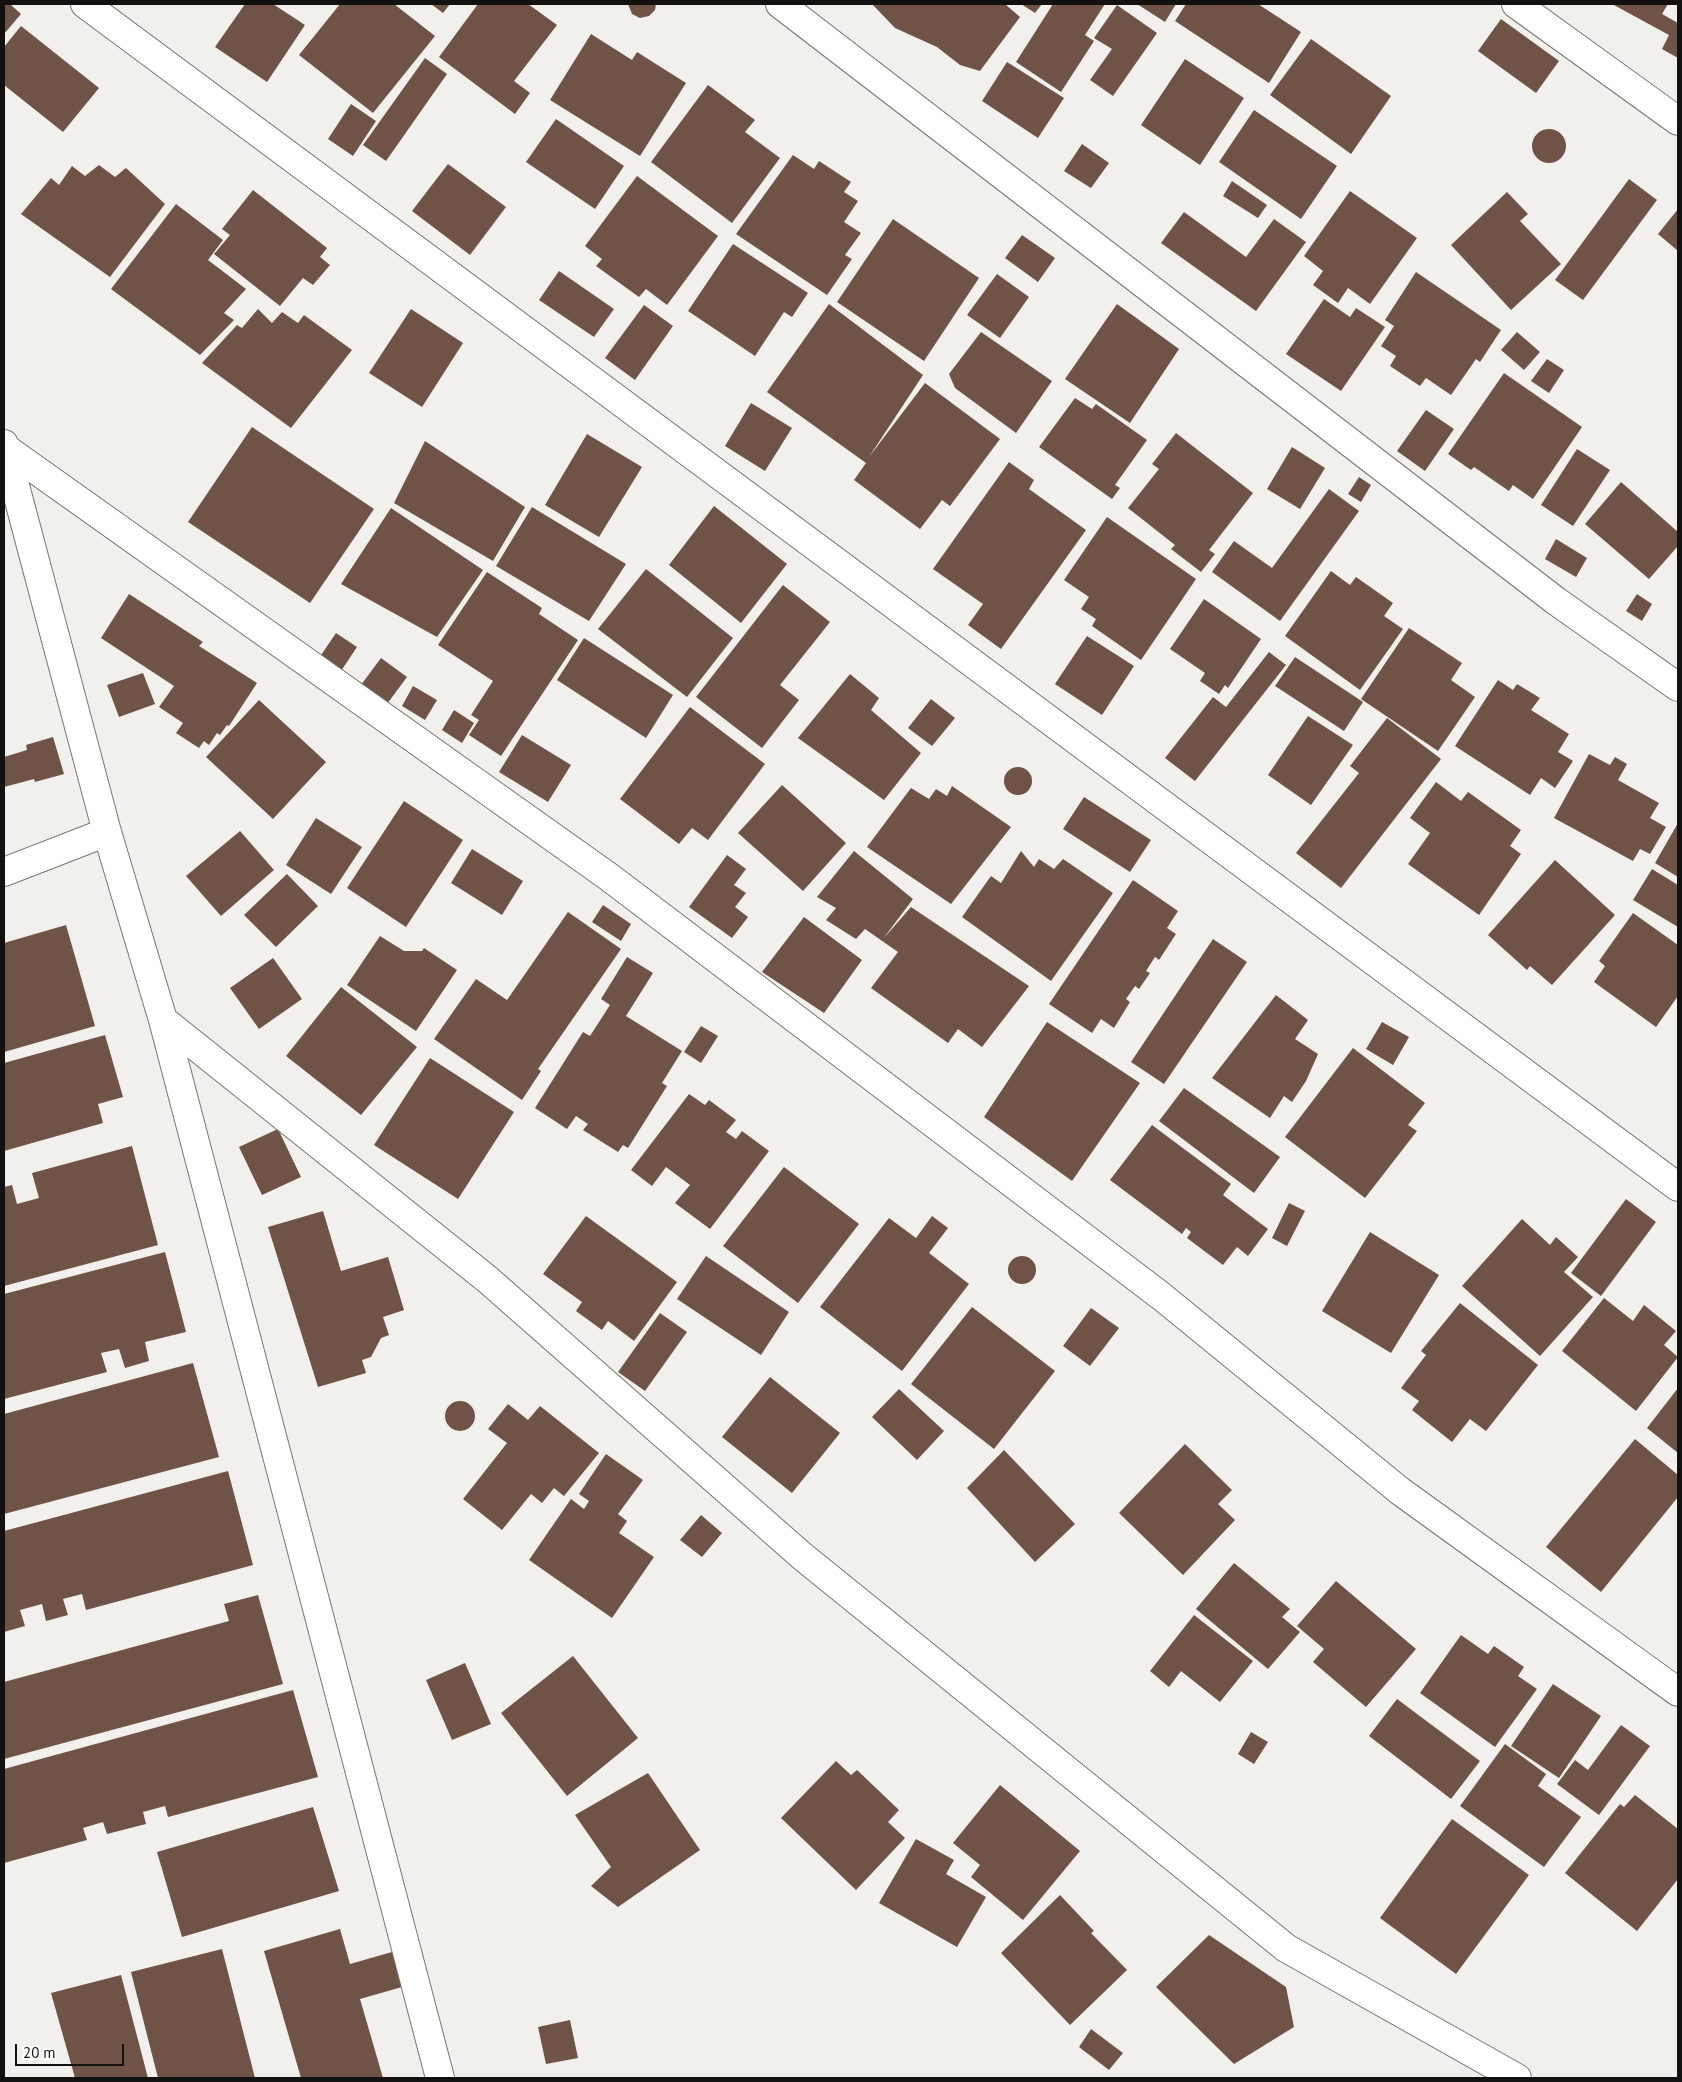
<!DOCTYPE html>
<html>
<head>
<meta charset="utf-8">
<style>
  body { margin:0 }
  #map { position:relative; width:1682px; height:2082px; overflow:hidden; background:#f2f0ec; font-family:"PT Sans",sans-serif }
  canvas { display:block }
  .frame { position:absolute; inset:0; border:5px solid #121110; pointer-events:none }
  .scale { position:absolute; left:15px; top:2044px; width:109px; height:22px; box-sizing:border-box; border:2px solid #121110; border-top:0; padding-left:6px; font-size:15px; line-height:18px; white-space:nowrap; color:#121110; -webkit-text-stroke:4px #fffefa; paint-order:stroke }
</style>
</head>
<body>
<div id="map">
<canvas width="1682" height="2082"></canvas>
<div class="frame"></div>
<div class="scale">20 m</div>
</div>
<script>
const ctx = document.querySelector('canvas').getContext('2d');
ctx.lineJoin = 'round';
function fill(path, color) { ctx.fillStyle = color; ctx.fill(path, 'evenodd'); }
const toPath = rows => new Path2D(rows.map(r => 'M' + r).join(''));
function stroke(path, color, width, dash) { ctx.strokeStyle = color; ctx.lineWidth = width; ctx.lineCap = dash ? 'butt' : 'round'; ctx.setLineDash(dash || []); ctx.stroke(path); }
fill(toPath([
  [4,4,10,4,21,14,4,34],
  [245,4,273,4,305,25,267,82,215,47],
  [340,4,394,4,435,36,373,113,299,55],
  [431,4,450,4,443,13],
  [478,4,528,4,557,25,514,81,530,93,515,114,439,57],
  [628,4,656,4,655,10,649,16,640,18,632,14],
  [872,4,1005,4,1020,17,980,71,960,65,937,47,895,28],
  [1021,4,1042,4,1035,13],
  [1053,4,1105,4,1085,35,1094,41,1061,92,1016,62],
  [1137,4,1176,4,1165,22],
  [1186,4,1258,4,1301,32,1269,83,1175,21],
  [1612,4,1668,4,1662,14,1678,23,1678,58,1662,49,1669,35],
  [1117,5,1157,33,1113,96,1090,80,1112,49,1094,38],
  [1501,19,1559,61,1536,93,1478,51],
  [21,26,99,88,63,132,4,85,4,47],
  [591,34,632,60,637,52,686,83,640,156,550,100],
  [1311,39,1391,96,1351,154,1270,95],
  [425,58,447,74,386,161,363,145],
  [1185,59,1244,98,1200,165,1141,125],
  [1007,62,1064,98,1038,138,982,101],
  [708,85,755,120,745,132,780,158,732,223,651,162],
  [351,104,376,121,353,156,328,139],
  [1254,110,1337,166,1301,219,1219,162],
  [556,119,624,166,595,209,526,162],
  '1532 146a17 17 0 1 1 34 0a17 17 0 1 1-34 0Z',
  [1082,144,1109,163,1091,188,1064,171],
  [793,155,814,169,819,161,851,182,844,192,858,201,844,222,861,233,845,255,852,259,827,295,736,234],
  [448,164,506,207,470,255,412,211],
  [99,165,115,177,126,168,165,204,110,277,21,214,51,178,59,185,72,166,85,176],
  [637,176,718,236,667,305,646,289,639,297,596,266,602,259,585,246],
  [1629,179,1657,200,1583,300,1555,280],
  [1232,181,1267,205,1258,218,1223,196],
  [253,190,327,248,320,257,330,265,313,285,303,278,280,306,214,254,230,235,222,229],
  [1350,191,1417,238,1370,304,1348,288,1338,303,1313,285,1323,271,1304,256],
  [1507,192,1528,214,1520,221,1561,264,1511,310,1451,245],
  [176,204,223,240,208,260,246,289,224,313,234,320,200,355,111,289],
  [1678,209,1678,251,1658,234],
  [1184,212,1246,257,1274,219,1306,242,1256,311,1161,243],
  [893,219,979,278,924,361,837,302],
  [1022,235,1055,258,1038,282,1005,258],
  [733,244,808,293,792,317,784,312,755,356,688,311],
  [559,271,614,309,594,337,539,300],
  [1416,272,1501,330,1480,362,1476,359,1451,395,1426,378,1420,386,1390,366,1396,356,1381,346,1394,326,1385,320],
  [997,274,1029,297,1000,338,967,315],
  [1324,299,1350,317,1356,308,1385,327,1341,391,1286,354],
  [829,304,923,375,869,457,925,383,1000,439,950,506,942,500,920,529,854,480,866,463,767,392],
  [1117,304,1179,349,1130,423,1065,379],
  [644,305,673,326,635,380,605,358],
  [258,309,272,323,282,312,298,323,304,315,352,350,291,428,202,363,237,325,242,328],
  [411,309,463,343,422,407,369,373],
  [981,332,1052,381,1016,433,955,388,949,374],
  [1517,332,1540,352,1524,370,1501,350],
  [1547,359,1564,370,1549,393,1531,381],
  [1504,373,1582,427,1533,499,1513,485,1509,491,1474,467,1471,470,1448,454],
  [1075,398,1092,409,1096,404,1147,440,1115,485,1120,488,1112,499,1039,447],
  [751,403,792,428,765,471,725,446],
  [1426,410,1454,429,1425,471,1397,451],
  [252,427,374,509,310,603,188,522],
  [1176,433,1253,493,1209,550,1215,554,1201,572,1171,549,1175,545,1128,508,1159,469,1152,464],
  [587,434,642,467,599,537,545,505],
  [425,441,525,507,493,561,394,503],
  [1292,447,1325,468,1300,509,1267,489],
  [1577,449,1610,470,1573,526,1541,505],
  [1009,462,1034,480,1029,489,1086,530,1001,649,968,625,983,604,933,569],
  [1359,477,1371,485,1361,502,1348,494],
  [1621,482,1678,532,1678,546,1649,579,1585,524],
  [1329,489,1359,511,1280,621,1212,572,1234,541,1272,568],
  [714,506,787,564,741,623,669,565],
  [532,507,626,564,589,621,496,566],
  [391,508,483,570,437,637,341,584],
  [1107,517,1196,579,1141,660,1092,626,1096,619,1081,609,1089,597,1064,580],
  [1556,539,1587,558,1576,577,1545,559],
  [646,569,733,638,687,697,598,629],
  [1331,571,1350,585,1356,577,1393,603,1384,616,1403,629,1360,690,1285,636],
  [487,572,542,608,539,614,578,640,501,756,469,735,479,720,471,715,493,681,438,645],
  [783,585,830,622,780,685,799,700,762,748,696,697],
  [129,594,203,642,199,646,257,683,229,726,227,725,220,735,217,733,209,745,204,741,199,748,176,733,183,723,159,707,174,686,101,638],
  [1637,594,1652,604,1642,621,1626,611],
  [1204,599,1261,639,1228,688,1225,685,1219,694,1200,681,1205,673,1170,649],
  [1409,628,1462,663,1451,680,1475,697,1438,751,1361,699],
  [336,633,357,647,339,674,317,661],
  [1087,636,1134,666,1102,715,1055,684],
  [584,638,673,695,646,738,557,680],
  [1269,652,1286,665,1195,781,1165,758,1213,697,1226,707],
  [1295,657,1363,702,1344,731,1275,686],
  [381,658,407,677,387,704,361,685],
  [143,673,155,704,119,717,107,685],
  [850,674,879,698,871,710,921,753,884,800,798,738],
  [1498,680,1513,690,1517,684,1540,698,1531,710,1569,734,1558,752,1573,761,1555,788,1541,778,1530,795,1455,746],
  [413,686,437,700,425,720,402,706],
  [931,699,955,718,932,746,908,728],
  [259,700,326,762,273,819,206,757],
  [690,707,765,764,708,840,692,828,679,844,620,799],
  [454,710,474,723,462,743,442,730],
  [1308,716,1353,745,1311,805,1268,775],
  [1387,718,1441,759,1341,888,1296,853,1359,773,1350,766],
  [522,735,571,765,548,802,499,772],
  [53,737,64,774,35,782,34,779,4,787,4,757,27,750,26,745],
  [1589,754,1610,765,1615,757,1627,764,1618,780,1659,803,1650,818,1666,827,1650,854,1640,849,1633,861,1554,818],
  '1004 781a14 14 0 1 1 28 0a14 14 0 1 1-28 0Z',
  [1436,782,1461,801,1468,792,1521,830,1510,846,1521,854,1479,915,1408,864,1430,833,1410,818],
  [782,785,846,843,803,891,738,833],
  [952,786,1011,827,951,904,867,847,911,788,929,799,936,789,947,796],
  [1084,797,1151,840,1130,872,1063,829],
  [404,801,463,840,406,927,347,888],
  [316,818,362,847,331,894,286,865],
  [1678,823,1678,877,1655,863],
  [240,831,274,870,221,916,186,876],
  [472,849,523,881,502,915,451,883],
  [854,851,913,899,883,939,911,907,1029,986,982,1047,958,1029,948,1043,871,988,898,952,865,929,856,939,826,920,836,908,817,897],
  [1021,851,1034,867,1039,859,1054,869,1063,859,1113,893,1051,981,962,917,991,876,1001,883],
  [727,855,746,869,734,885,746,893,735,907,748,917,732,938,689,907],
  [1555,860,1615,915,1552,985,1530,966,1527,970,1488,935],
  [1652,869,1678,885,1678,927,1633,900],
  [287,874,318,906,276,947,244,915],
  [1133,880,1178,911,1167,928,1176,934,1159,960,1155,957,1146,971,1150,973,1139,989,1135,986,1126,999,1130,1002,1114,1028,1101,1019,1092,1033,1049,1004],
  [603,905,631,924,621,941,592,922],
  [568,912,621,949,538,1069,541,1071,522,1100,434,1039,476,979,507,1000],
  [1633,913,1678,945,1678,996,1656,1027,1594,982,1605,966,1599,961],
  [804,917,862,960,824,1013,762,972],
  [66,925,95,1026,4,1052,4,943],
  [380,936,404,951,422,951,424,948,457,970,416,1031,347,985],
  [1213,939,1247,962,1164,1084,1131,1062],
  [627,957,653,973,626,1016,682,1051,662,1083,667,1086,628,1148,623,1145,618,1152,583,1130,588,1124,576,1116,567,1129,535,1108,583,1032,590,1036,610,1005,601,999],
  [273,958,302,999,259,1029,230,988],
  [341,987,417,1047,361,1115,286,1056],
  [1276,995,1308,1020,1295,1039,1318,1054,1306,1081,1292,1102,1284,1096,1270,1118,1212,1078],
  [1047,1022,1140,1083,1072,1181,984,1117],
  [1382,1022,1409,1037,1393,1065,1366,1049],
  [701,1026,718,1036,701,1063,684,1052],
  [105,1035,123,1097,98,1104,103,1123,4,1151,4,1063],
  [1353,1048,1425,1103,1408,1125,1417,1131,1365,1198,1285,1137],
  [430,1058,514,1112,458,1199,374,1145],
  [1184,1088,1280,1157,1254,1193,1159,1121],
  [689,1094,705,1105,709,1100,736,1120,726,1132,736,1139,742,1131,769,1151,710,1229,675,1203,690,1185,666,1167,652,1186,631,1170],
  [1152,1125,1231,1184,1223,1195,1268,1229,1248,1256,1237,1247,1223,1265,1187,1238,1191,1232,1186,1228,1182,1234,1110,1180],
  [278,1129,301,1177,262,1195,239,1147],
  [132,1146,158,1245,4,1286,4,1187,12,1185,17,1204,39,1198,32,1173],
  [784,1167,859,1224,798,1303,723,1246],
  [1626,1199,1656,1222,1601,1296,1571,1273],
  [1289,1203,1305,1211,1287,1246,1272,1238],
  [323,1211,341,1271,388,1257,404,1310,383,1317,389,1335,381,1338,371,1357,362,1360,366,1373,318,1387,268,1227],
  [586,1216,677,1282,634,1341,608,1321,602,1330,576,1311,582,1302,543,1274],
  [932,1216,948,1228,929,1253,969,1284,902,1371,820,1307,889,1218,916,1238],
  [1522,1219,1550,1245,1556,1237,1578,1257,1564,1272,1593,1297,1540,1356,1462,1286],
  [1370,1232,1439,1275,1391,1353,1322,1311],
  [165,1252,186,1332,145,1342,149,1361,125,1368,119,1349,101,1353,107,1372,4,1399,4,1294],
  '1008 1270a14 14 0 1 1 28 0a14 14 0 1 1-28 0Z',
  [706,1256,789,1312,761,1355,677,1299],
  [1604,1298,1633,1321,1644,1305,1676,1331,1664,1345,1678,1357,1636,1411,1562,1351],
  [1460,1303,1538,1365,1486,1431,1470,1419,1452,1442,1412,1410,1419,1401,1401,1388,1426,1355,1421,1351],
  [972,1307,1055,1371,994,1449,911,1384],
  [1091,1308,1119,1328,1090,1366,1063,1346],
  [660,1313,687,1332,645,1391,618,1372],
  [193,1363,219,1457,4,1514,4,1414],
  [770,1377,840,1433,792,1493,722,1437],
  [1678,1388,1678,1453,1647,1428],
  [899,1389,944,1431,917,1460,872,1417],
  '445 1416a15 15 0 1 1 30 0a15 15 0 1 1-30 0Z',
  [508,1404,528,1420,540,1406,599,1453,564,1496,554,1488,542,1503,531,1494,502,1530,463,1499,507,1443,488,1429],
  [1635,1439,1678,1475,1678,1497,1601,1592,1546,1547],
  [1185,1444,1232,1490,1218,1504,1235,1520,1183,1575,1119,1513],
  [1004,1450,1075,1524,1035,1562,967,1488],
  [606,1454,643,1480,618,1514,627,1521,619,1533,654,1557,612,1618,529,1560,571,1499,584,1509,589,1501,579,1494],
  [228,1471,253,1565,86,1610,82,1594,63,1599,68,1615,46,1621,42,1604,20,1610,25,1626,4,1632,4,1531],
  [701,1515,722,1533,702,1557,680,1540],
  [1234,1563,1290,1609,1282,1617,1300,1632,1268,1669,1196,1609],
  [1336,1581,1416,1649,1366,1707,1313,1662,1324,1649,1297,1626],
  [258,1595,283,1684,4,1759,4,1682,229,1621,224,1604],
  [1194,1615,1253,1661,1220,1702,1181,1671,1169,1687,1150,1671],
  [1461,1635,1488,1654,1494,1646,1524,1667,1518,1676,1537,1689,1495,1747,1420,1693],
  [573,1656,638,1738,567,1796,501,1713],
  [465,1663,491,1724,452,1740,426,1680],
  [1553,1684,1601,1716,1559,1778,1511,1746],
  [293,1690,318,1777,168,1817,165,1806,143,1812,146,1824,107,1834,103,1822,83,1828,87,1840,4,1863,4,1769],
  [1397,1699,1480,1761,1451,1799,1369,1736],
  [1621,1725,1650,1746,1599,1815,1557,1784,1575,1760,1588,1770],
  [1251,1732,1268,1742,1254,1764,1238,1754],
  [1505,1744,1546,1774,1538,1786,1581,1817,1544,1867,1460,1806],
  [836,1761,851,1775,857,1770,899,1810,888,1822,905,1838,856,1890,781,1818],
  [648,1773,700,1850,618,1907,591,1886,611,1867,575,1815],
  [1000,1785,1080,1851,1023,1920,971,1877,980,1865,953,1843],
  [1635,1795,1678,1829,1678,1879,1637,1931,1565,1873,1620,1804,1624,1807],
  [313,1807,339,1891,182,1937,157,1852],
  [1452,1819,1529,1875,1456,1974,1380,1918],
  [916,1839,954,1860,946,1874,986,1897,957,1947,879,1903],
  [1060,1895,1094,1931,1091,1933,1127,1970,1070,2025,1001,1953],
  [340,1929,350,1964,392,1952,402,1987,360,1999,383,2078,301,2078,264,1951],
  [1209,1935,1286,1987,1294,2027,1234,2064,1156,1987],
  [222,1949,255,2078,158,2078,131,1972],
  [121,1975,148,2078,75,2078,51,1993],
  [570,2020,578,2058,546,2064,538,2027],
  [1091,2029,1123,2053,1109,2070,1079,2047]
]), '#6e5346');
const minor = toPath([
  [85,4,1678,1187],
  [780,4,1556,601,1678,687],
  [1516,4,1678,121],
  [4,444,107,832,163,1020,440,2078],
  [5,448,609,877,1161,1296,1400,1491,1678,1692],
  [4,872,107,832],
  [163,1020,487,1279,802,1556,1286,1948,1517,2078]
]);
stroke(minor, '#767571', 30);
stroke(minor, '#fff', 28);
</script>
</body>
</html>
